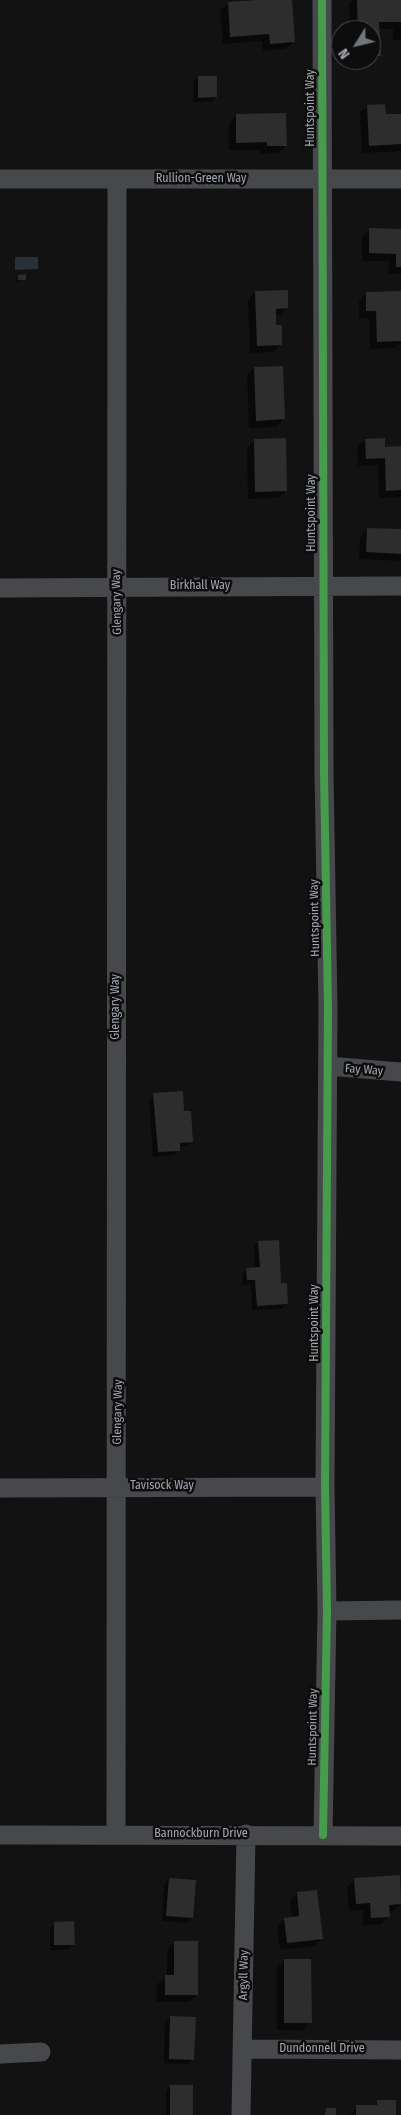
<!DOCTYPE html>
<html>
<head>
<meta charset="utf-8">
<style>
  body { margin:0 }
  #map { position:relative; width:401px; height:2115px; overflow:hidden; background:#121213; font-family:"Fira Sans Condensed",sans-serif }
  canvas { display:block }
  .north { position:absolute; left:331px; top:20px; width:50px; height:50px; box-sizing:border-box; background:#0d0d0e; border:1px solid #494b50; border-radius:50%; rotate:234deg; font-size:14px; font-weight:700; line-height:20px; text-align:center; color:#a4a8b3 }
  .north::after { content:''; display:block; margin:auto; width:18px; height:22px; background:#71747b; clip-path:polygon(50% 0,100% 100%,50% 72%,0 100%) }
</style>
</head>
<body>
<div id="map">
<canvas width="401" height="2115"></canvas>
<div class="north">N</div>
</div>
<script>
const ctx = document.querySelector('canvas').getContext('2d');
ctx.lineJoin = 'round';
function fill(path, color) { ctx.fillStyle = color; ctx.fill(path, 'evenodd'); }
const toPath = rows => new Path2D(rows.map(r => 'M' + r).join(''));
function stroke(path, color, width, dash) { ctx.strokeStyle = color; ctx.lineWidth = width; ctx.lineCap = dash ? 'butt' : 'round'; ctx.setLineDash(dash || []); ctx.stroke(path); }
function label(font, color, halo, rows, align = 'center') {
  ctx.font = font + ' "Fira Sans Condensed",sans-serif'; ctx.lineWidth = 5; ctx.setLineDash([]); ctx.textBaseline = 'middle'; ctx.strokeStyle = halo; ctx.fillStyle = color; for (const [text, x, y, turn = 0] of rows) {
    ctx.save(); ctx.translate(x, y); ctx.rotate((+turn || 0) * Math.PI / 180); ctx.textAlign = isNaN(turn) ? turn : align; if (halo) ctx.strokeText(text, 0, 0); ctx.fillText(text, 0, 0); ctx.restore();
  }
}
fill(toPath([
  [15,257,38,257,38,269,15,270]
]), '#2a3037');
fill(toPath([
  [252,0,291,0,294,41,286,49,263,51,262,41,223,44,220,11,228,3],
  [353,0,401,0,401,40,393,40,393,29,378,29,379,56,372,63,351,64,351,60,371,60,371,30,350,30,349,3],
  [198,77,216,97,211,102,194,102,193,82],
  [368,106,384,116,401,115,401,151,362,153,360,113],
  [236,115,286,146,278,153,260,154,260,150,229,150,229,123],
  [370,230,401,230,401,274,389,274,389,261,362,261,362,237],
  [18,276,25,279,16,282],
  [255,292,287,308,280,315,275,315,275,327,281,344,274,352,250,353,248,300],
  [401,292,401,343,395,348,370,349,369,318,359,318,359,301,366,293],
  [254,368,284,419,276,427,249,428,247,375],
  [255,440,286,491,278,498,248,499,247,448],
  [365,440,384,448,401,448,401,497,379,498,378,465,358,466,357,447],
  [368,529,401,530,401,561,359,559,360,537],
  [154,1095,183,1113,192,1141,186,1146,179,1147,179,1150,174,1155,153,1157,149,1100],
  [259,1242,280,1284,287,1304,281,1309,252,1310,251,1284,242,1285,242,1274,247,1269,255,1269,254,1247],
  [169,1879,192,1918,187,1923,162,1921,164,1884],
  [355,1879,401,1904,393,1911,389,1911,389,1916,381,1924,363,1925,363,1910,349,1911,347,1887],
  [297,1893,322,1938,314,1946,280,1950,277,1927,285,1919,292,1918,290,1901],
  [55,1923,73,1945,68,1950,50,1950,50,1928],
  [174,1943,197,1995,189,2002,157,2002,157,1984,167,1977,167,1950],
  [285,1960,310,2022,303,2030,277,2030,277,1968],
  [171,2017,193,2059,188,2064,164,2063,165,2022],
  [171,2086,192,2115,166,2115,166,2091],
  [378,2101,395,2115,351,2115,356,2107,372,2107]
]), '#0007');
fill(toPath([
  [256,0,292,0,295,42,270,44,269,34,230,37,228,2],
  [357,0,401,0,401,22,379,22,381,56,371,56,371,30,358,30],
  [198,76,217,76,217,97,198,98],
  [385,104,386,114,401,114,401,144,369,146,367,105],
  [286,113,287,146,267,146,267,142,236,143,236,114],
  [369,228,401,229,401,267,396,267,396,254,369,253],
  [26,274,26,280,18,280,18,275],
  [288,290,288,308,276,309,276,325,282,325,282,345,257,346,255,291],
  [401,291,401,341,377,342,376,311,366,311,366,292],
  [283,366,285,419,256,421,254,367],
  [286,438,287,491,255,492,254,439],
  [385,438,385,447,401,446,401,490,386,491,385,458,366,459,365,439],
  [367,528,401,529,401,554,366,552],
  [183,1091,184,1111,191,1111,193,1142,180,1143,180,1151,158,1152,153,1093],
  [279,1240,281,1283,287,1283,288,1304,257,1306,255,1280,247,1280,246,1268,260,1267,258,1241],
  [400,1875,401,1904,389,1905,390,1917,371,1918,370,1903,356,1904,354,1878],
  [169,1878,196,1880,193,1918,166,1916],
  [317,1890,323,1939,287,1943,284,1918,299,1916,297,1892],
  [74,1921,75,1945,54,1945,54,1922],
  [174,1941,198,1941,198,1995,165,1995,165,1975,174,1975],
  [284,1959,311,1959,312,2023,284,2023],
  [170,2016,196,2017,194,2060,169,2059],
  [170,2085,193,2085,193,2115,170,2115],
  [377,2100,396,2100,396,2115,356,2115,356,2105,377,2105],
  [326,2108,336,2108,336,2115,325,2115]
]), '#2d2d2e');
stroke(toPath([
  [322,0,324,773,328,1007,325,1487,327,1611,323,1835],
  [0,179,401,179],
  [0,588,401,586],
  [328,1066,401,1072],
  [0,1488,325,1487],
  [327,1611,401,1610],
  [116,1834,117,180],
  [0,1835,401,1836],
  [242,2049,401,2050],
  [0,2054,41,2052],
  [241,2115,246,1834]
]), '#47484b', 19);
stroke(toPath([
  [322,0,324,773,328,1007,325,1487,327,1611,323,1835]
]), '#469c4c', 8);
label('12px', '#a4a8b3', '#0d0d0e', [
  ["Huntspoint Way",311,108,-90],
  ["Rullion-Green Way",201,179],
  ["Huntspoint Way",312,513,-90],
  ["Birkhall Way",200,586],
  ["Glengary Way",117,602,-91],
  ["Huntspoint Way",315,918,-91],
  ["Glengary Way",116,1007,-90],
  ["Fay Way",364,1070,4],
  ["Huntspoint Way",315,1323,-90],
  ["Glengary Way",118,1412,-89],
  ["Tavisock Way",162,1486],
  ["Huntspoint Way",313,1727,-89],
  ["Bannockburn Drive",201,1834],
  ["Argyll Way",244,1975,-89],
  ["Dundonnell Drive",322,2049]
]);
</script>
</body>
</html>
